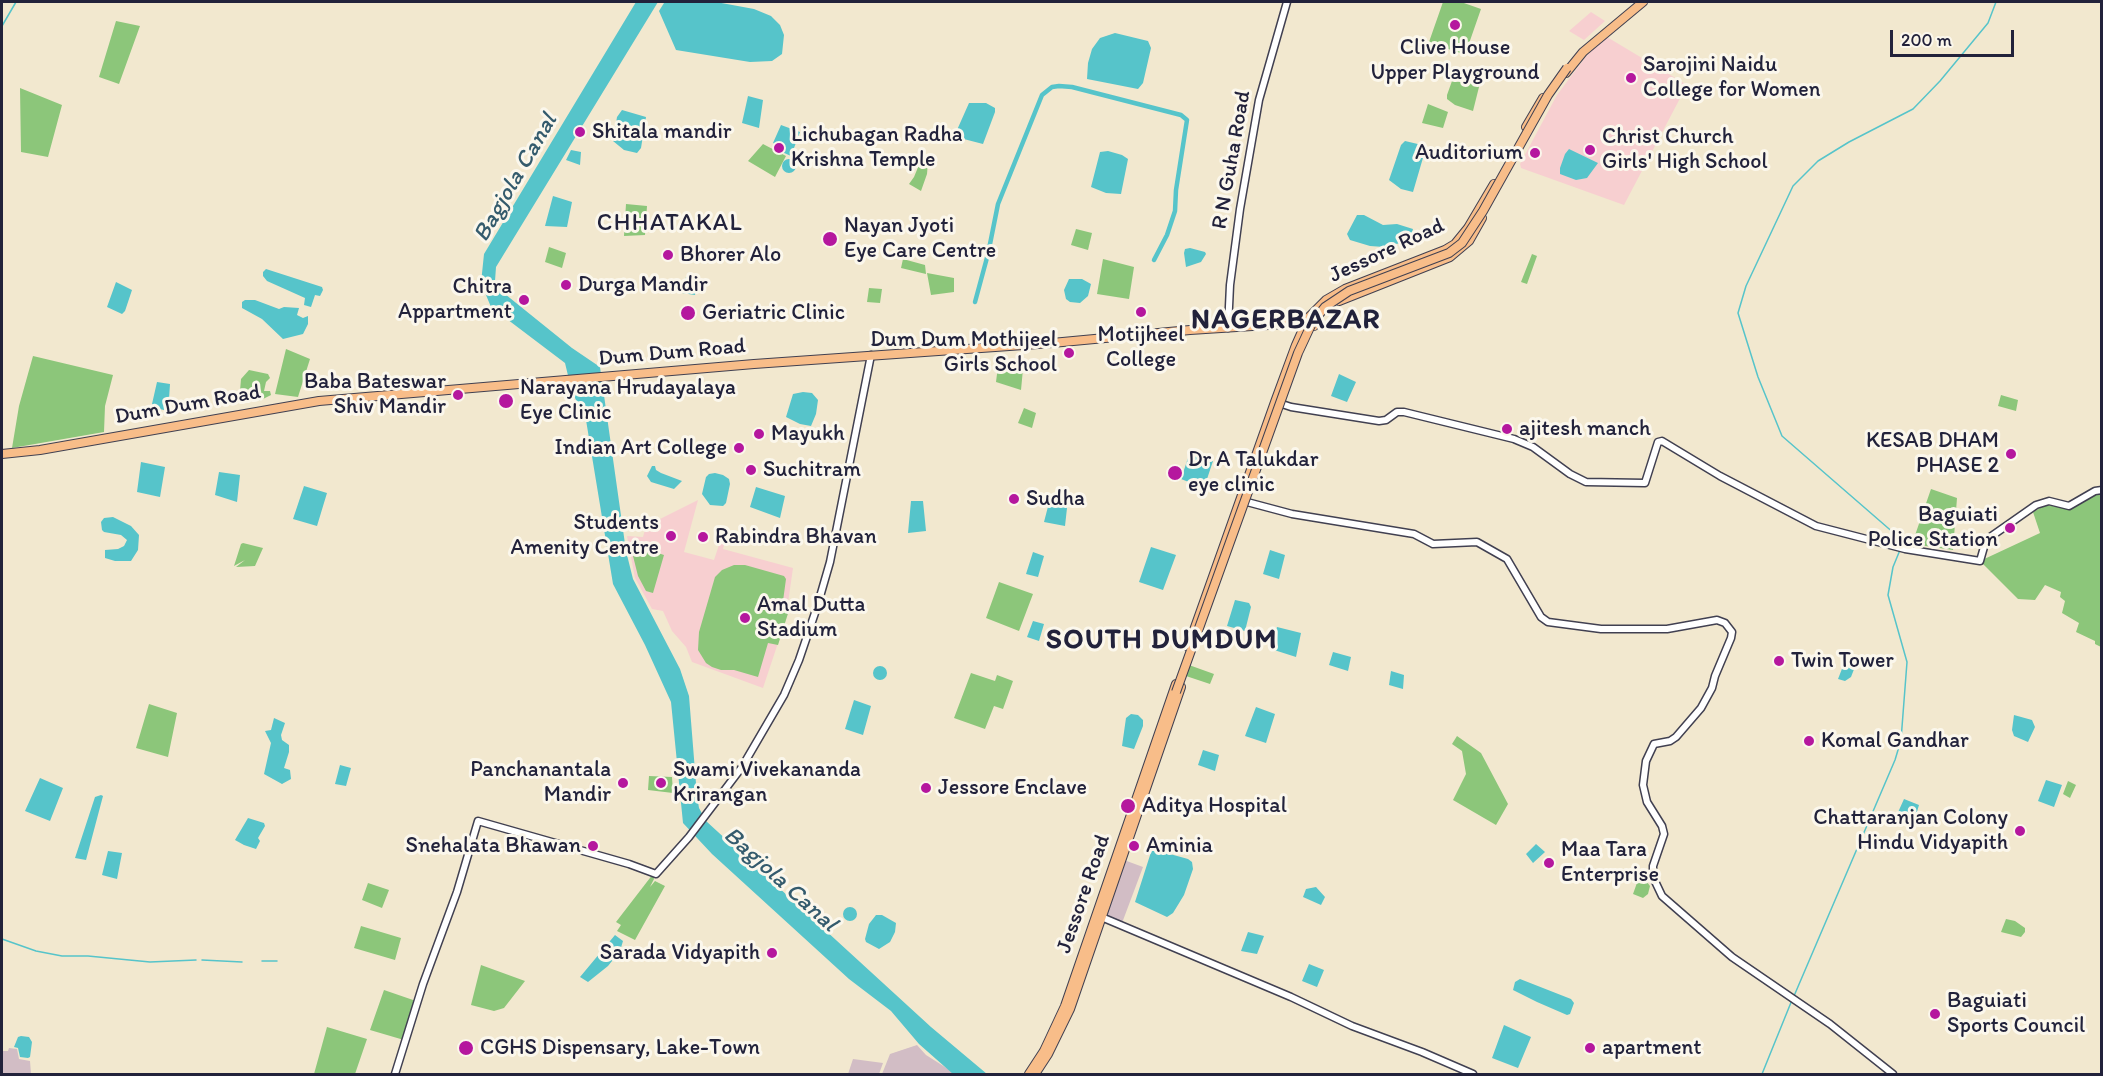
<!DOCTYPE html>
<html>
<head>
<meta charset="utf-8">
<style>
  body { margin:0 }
  #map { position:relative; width:2103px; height:1076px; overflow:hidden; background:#f2e8cf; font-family:Itim,sans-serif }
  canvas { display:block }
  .frame { position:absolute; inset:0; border:3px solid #22223b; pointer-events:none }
  .scale { position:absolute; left:1890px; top:30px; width:124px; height:27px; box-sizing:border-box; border:3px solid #22223b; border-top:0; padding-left:8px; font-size:18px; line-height:21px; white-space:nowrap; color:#22223b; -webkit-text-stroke:4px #fbf7ec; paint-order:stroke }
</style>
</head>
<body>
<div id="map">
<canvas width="2103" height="1076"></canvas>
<div class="frame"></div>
<div class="scale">200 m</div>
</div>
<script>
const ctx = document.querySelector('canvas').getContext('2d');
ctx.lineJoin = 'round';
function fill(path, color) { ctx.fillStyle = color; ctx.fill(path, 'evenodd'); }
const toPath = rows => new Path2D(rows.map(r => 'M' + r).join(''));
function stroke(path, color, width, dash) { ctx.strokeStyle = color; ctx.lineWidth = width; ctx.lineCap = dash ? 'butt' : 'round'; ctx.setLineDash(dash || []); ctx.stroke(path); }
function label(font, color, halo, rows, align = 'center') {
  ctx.font = font + ' Itim,sans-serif'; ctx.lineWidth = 6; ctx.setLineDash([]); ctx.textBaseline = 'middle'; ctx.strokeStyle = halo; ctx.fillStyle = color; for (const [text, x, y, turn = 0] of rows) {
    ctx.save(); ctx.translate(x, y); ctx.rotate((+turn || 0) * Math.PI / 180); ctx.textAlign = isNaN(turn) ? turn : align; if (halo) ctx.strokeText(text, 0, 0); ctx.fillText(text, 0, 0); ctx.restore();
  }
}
fill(toPath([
  [1591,12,1605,21,1584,40,1569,31],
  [1607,37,1687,85,1624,205,1521,168,1520,164,1557,95,1587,55],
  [698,500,684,552,714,560,722,536,726,537,723,549,793,568,788,603,791,604,763,688,692,662,686,647,672,631,663,611,652,609,635,578,627,536,643,537,646,526]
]), '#f7cfd0');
fill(toPath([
  [1124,860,1143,867,1122,923,1103,916],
  [917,1045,926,1055,956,1074,882,1074,890,1054],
  [9,1048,17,1049,19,1059,30,1061,31,1074,2,1074,2,1051,8,1051],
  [853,1059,883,1063,879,1074,848,1074]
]), '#d2bdc5');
fill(toPath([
  [1443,2,1461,2,1481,9,1465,55,1429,42],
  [116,21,140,26,119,84,99,77],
  [1457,67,1482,75,1473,111,1455,105,1447,99,1447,95],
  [20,88,62,105,48,157,21,152],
  [1428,104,1448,112,1443,128,1422,123],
  [763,144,786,156,775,177,748,161],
  [921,160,928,162,927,174,921,191,909,184,914,177],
  [626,204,647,206,645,235,624,236],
  [1076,229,1092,233,1088,250,1071,245],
  [549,247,566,253,562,268,545,262],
  [1532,254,1537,256,1527,284,1521,282],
  [903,259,925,265,926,274,901,268],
  [1103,259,1134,267,1129,299,1097,294],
  [927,273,954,278,954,292,931,295],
  [869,288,882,289,880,303,867,302],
  [286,349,310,359,298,397,275,394],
  [33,356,113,375,105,406,104,432,12,448,19,406],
  [1000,368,1023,369,1021,390,996,382,997,374],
  [249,370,268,374,270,378,266,382,264,391,270,391,271,395,259,401,260,396,256,394,240,391,241,379],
  [2001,395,2018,400,2016,411,1998,406],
  [1024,408,1036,413,1032,428,1018,423],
  [1931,489,1957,498,1953,550,1912,544],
  [2099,493,2101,493,2101,647,2095,644,2095,641,2076,632,2079,623,2062,613,2065,601,2060,597,2061,592,2045,585,2035,600,2018,599,1980,561,2040,533,2033,512,2046,505,2070,509],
  [243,543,263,548,255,566,236,567,245,560,234,566,241,544],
  [643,548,664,555,653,593,646,591,638,576,632,552],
  [734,565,745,565,784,576,786,579,783,601,791,604,778,645,768,643,758,677,734,670,721,670,712,667,706,663,698,650,699,632,715,577,722,570],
  [999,582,1033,594,1019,631,986,618],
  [1189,665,1214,674,1210,684,1186,676],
  [971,673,995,681,997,675,1013,681,1003,709,994,706,985,729,954,718],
  [149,704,177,713,168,757,136,748],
  [1457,736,1481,753,1508,804,1496,825,1453,800,1466,774,1462,751,1452,744],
  [649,776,672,777,673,793,648,790],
  [2068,781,2076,785,2070,798,2063,794],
  [653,874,654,879,650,887,655,881,665,886,635,940,617,931,621,925,616,922],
  [1638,880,1647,882,1650,886,1648,894,1643,898,1633,894],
  [368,883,389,890,382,908,362,900],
  [2006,919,2015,921,2025,928,2025,932,2021,937,2001,932],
  [361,926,401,938,395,960,354,948],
  [481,965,525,981,504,1008,494,1011,471,1005],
  [384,990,416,1001,404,1040,370,1030],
  [327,1027,367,1039,355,1074,314,1074]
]), '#8cc67a');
fill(toPath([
  [636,2,658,2,496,267,495,281,500,290,572,348,600,367,626,551,633,579,680,669,689,696,697,796,699,808,706,821,931,1027,987,1074,953,1074,919,1044,891,1011,849,979,712,854,683,823,671,702,645,645,613,584,586,420,572,392,565,363,491,307,481,283,484,254],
  [668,2,716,2,754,9,771,16,780,25,784,35,782,54,772,61,750,62,676,50,659,11,664,3],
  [1115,33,1148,41,1151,48,1143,83,1138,89,1087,79,1088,63,1092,49,1100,38],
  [748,96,763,100,759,128,742,123],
  [969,103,986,103,995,108,995,112,983,144,956,137,957,130],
  [622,110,646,117,641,148,637,153,624,150,613,141,617,117],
  [781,125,800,132,791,156,782,152,782,148,773,143],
  [1405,141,1422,145,1425,151,1413,192,1401,189,1389,180,1401,145],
  [1569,149,1598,163,1587,178,1576,180,1560,174,1560,168,1565,154],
  [571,150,581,152,580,165,566,160],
  [1108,151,1122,155,1128,159,1121,194,1106,193,1091,187,1100,152],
  '782 166a7 7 0 1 1 14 0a7 7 0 1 1-14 0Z',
  [553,196,572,202,567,227,545,226],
  [1357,215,1364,215,1383,225,1397,224,1413,229,1409,243,1393,244,1384,247,1370,246,1350,240,1347,234],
  [1190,248,1205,252,1206,254,1201,262,1186,267,1184,253,1185,249],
  [266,269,322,287,323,290,320,296,315,295,311,307,304,305,305,298,267,281,263,276,263,272],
  [686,277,698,279,695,295,682,293],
  [1069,279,1082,279,1091,284,1088,296,1080,303,1070,302,1066,299,1064,290],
  [116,282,132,290,125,311,122,314,107,307],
  [245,300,255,300,279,309,284,307,299,308,297,315,303,318,308,316,308,324,303,334,283,339,262,319,242,308,242,302],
  [1339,374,1356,382,1347,402,1331,396],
  [157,382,170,384,169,399,164,410,155,408,152,404],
  [803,392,812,393,818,400,816,414,811,426,800,424,786,417,793,394],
  [1190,452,1213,461,1204,488,1181,479],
  [141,462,165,467,160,497,137,492],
  [652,466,655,466,656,470,661,473,682,481,674,489,651,482,647,476],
  [219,472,240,475,237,502,215,495],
  [715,473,723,475,729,479,730,484,726,503,723,506,710,505,702,494,706,477,709,474],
  [304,486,327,493,317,526,293,519],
  [756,487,785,496,780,518,750,507],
  [1051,495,1068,499,1065,526,1044,522],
  [911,501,923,501,926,531,908,533],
  [113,517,131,526,139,535,138,550,131,561,115,561,105,558,105,550,118,549,124,546,127,540,121,535,104,532,102,530,101,522,104,518],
  [1151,547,1176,555,1163,590,1139,582],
  [1270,550,1285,555,1279,579,1263,574],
  [1033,552,1044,556,1038,577,1026,574],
  [1235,600,1249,603,1251,607,1245,631,1227,626],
  [1033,621,1044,624,1039,641,1027,637],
  [1277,627,1301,633,1296,657,1271,649],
  [1333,652,1351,657,1348,671,1329,665],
  [1847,656,1858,659,1851,677,1845,681,1838,679],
  '873 673a7 7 0 1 1 14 0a7 7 0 1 1-14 0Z',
  [1391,671,1404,675,1403,689,1389,685],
  [854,700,871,706,863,735,845,729],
  [1256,707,1275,714,1266,743,1245,736],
  [1131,714,1138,715,1143,720,1143,726,1134,749,1122,746,1126,718],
  [2014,715,2032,720,2035,727,2028,742,2014,736,2012,730],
  [274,718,285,723,281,735,282,740,289,745,289,752,284,768,290,770,291,779,282,784,264,774,271,743,265,731,271,730],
  [1203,750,1219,755,1215,771,1198,765],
  [340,765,351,768,346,786,335,784],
  [40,778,63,788,50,821,25,811],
  [2046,780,2062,785,2054,807,2038,801],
  [101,795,103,796,86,860,75,858,95,797],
  [1904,799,1919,805,1913,825,1895,819],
  [248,818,264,823,265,826,258,838,260,841,256,849,244,845,235,840],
  [1536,844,1545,852,1533,863,1526,854],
  [1152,849,1188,859,1192,862,1193,869,1184,895,1173,913,1167,917,1135,902],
  [108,851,122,853,117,879,102,875],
  [1316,887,1325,897,1321,905,1303,897,1306,889],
  '843 914a7 7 0 1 1 14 0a7 7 0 1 1-14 0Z',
  [876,915,882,915,896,923,895,932,890,942,879,949,866,942,865,939,869,924],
  [1248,932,1264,936,1257,954,1241,951],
  [615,935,623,941,620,951,608,966,588,982,580,977],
  [1309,964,1324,970,1317,987,1302,981],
  [1520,979,1571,999,1574,1003,1570,1014,1567,1015,1537,1002,1513,990,1515,982],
  [1504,1025,1531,1037,1518,1068,1492,1058],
  [21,1036,29,1037,32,1042,30,1057,28,1058,20,1057,18,1048,14,1047,18,1037]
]), '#56c4ca');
stroke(toPath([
  [2,26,16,2],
  [1902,545,1903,541,1782,436,1758,377,1738,313,1746,286,1793,186,1818,161,1849,142,1913,109,1940,81,1988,23,1996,2],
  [2,939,36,951,62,956,88,956,150,962,196,960],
  [202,960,242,962],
  [262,961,277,961],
  [1794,996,1895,760,1901,740,1907,662,1888,595,1893,567,1900,550],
  [1762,1074,1792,1000]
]), '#56c4ca', 1.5);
stroke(toPath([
  [975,302,988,254,998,204,1042,95,1052,87,1059,86,1072,87,1181,115,1187,120,1176,190,1175,211,1167,235,1154,260]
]), '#56c4ca', 4.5);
const tertiary = toPath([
  [1228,328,1230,285,1240,209,1259,100,1287,2],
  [1276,402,1291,407,1379,421,1386,420,1397,412,1404,412,1514,439,1533,447,1570,474,1586,482,1645,483,1658,442,1662,441,1720,476,1816,526,1905,549,1980,561,1986,540,2036,505,2049,501,2069,506,2095,491,2102,490],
  [1240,502,1247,502,1292,514,1414,534,1433,544,1477,542,1507,559,1541,617,1548,622,1601,629,1667,629,1717,620,1725,623,1732,632,1731,638,1715,676,1712,688,1701,708,1676,737,1670,741,1654,744,1646,761,1643,785,1647,802,1662,826,1664,834,1653,866,1653,877,1662,896,1732,957,1830,1024,1893,1074],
  [1099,916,1291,997,1352,1026,1422,1052,1473,1074],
  [395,1074,423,984,457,892,478,821,629,864,656,874,689,837,742,767,784,695,799,660,817,607,830,562,871,355]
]);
const primary = toPath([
  [1566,73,1583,52,1643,2],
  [1526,127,1543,98],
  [1339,301,1450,257,1469,241,1482,218],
  [2,454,40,450,319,401,754,364,1052,343,1190,330,1299,323,1306,323,1314,326],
  [1188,647,1275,402,1296,345,1308,318,1326,300,1345,289,1445,250,1455,244,1468,228,1494,184],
  [1029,1074,1044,1051,1065,1006,1176,684],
  [1035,1074,1048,1054,1070,1009,1181,687]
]);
stroke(tertiary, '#414051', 9);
stroke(primary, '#414051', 10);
stroke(tertiary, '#fff', 6);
stroke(primary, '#f8bd89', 8);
const primaryBridge = toPath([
  [1176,692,1298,353,1312,323,1325,307,1349,291,1449,253,1462,243,1483,211,1548,95,1567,68]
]);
stroke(primaryBridge, '#414051', 10, []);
stroke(primaryBridge, '#f8bd89', 8);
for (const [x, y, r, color] of [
  [1455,25,6,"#b5179e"],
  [1631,78,6,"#b5179e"],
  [580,132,6,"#b5179e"],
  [779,148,6,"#b5179e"],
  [1590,150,6,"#b5179e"],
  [1535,153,6,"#b5179e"],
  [830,239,8,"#b5179e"],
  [668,255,6,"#b5179e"],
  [566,285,6,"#b5179e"],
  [524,300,6,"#b5179e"],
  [1141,312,6,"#b5179e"],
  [688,313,8,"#b5179e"],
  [1069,353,6,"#b5179e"],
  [458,395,6,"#b5179e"],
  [506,401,8,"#b5179e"],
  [1507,429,6,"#b5179e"],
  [759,434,6,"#b5179e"],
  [739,448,6,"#b5179e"],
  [2011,454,6,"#b5179e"],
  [751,470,6,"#b5179e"],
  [1175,473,8,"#b5179e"],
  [1014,499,6,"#b5179e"],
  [2010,528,6,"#b5179e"],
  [671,536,6,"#b5179e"],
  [703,537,6,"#b5179e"],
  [745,618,6,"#b5179e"],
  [1779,661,6,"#b5179e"],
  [1809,741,6,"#b5179e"],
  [623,783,6,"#b5179e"],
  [661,783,6,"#b5179e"],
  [926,788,6,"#b5179e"],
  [1128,806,8,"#b5179e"],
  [2020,831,6,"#b5179e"],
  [593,846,6,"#b5179e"],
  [1134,846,6,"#b5179e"],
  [1549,863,6,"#b5179e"],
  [772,953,6,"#b5179e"],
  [1935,1014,6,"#b5179e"],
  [466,1048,8,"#b5179e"],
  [1590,1048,6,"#b5179e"]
]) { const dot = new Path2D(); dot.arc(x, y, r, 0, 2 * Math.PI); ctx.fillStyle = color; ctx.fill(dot); stroke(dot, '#fbf7ec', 2); }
label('22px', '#22223b', '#fbf7ec', [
  ["Clive House",1455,48,"center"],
  ["Upper Playground",1455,73,"center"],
  ["Sarojini Naidu",1643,65],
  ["College for Women",1643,90],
  ["Shitala mandir",592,132],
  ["Lichubagan Radha",791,135],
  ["Krishna Temple",791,160],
  ["Christ Church",1602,137],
  ["Girls' High School",1602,162],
  ["Auditorium",1523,153,"right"],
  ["Nayan Jyoti",844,226],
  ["Eye Care Centre",844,251],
  ["Bhorer Alo",680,255],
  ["Durga Mandir",578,285],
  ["Chitra",512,287,"right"],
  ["Appartment",512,312,"right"],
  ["Geriatric Clinic",702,313],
  ["Motijheel",1141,335,"center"],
  ["College",1141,360,"center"],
  ["Dum Dum Mothijeel",1057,340,"right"],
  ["Girls School",1057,365,"right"],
  ["Baba Bateswar",446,382,"right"],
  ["Shiv Mandir",446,407,"right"],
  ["Narayana Hrudayalaya",520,388],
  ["Eye Clinic",520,413],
  ["ajitesh manch",1519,429],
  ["Mayukh",771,434],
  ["KESAB DHAM",1999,441,"right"],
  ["PHASE 2",1999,466,"right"],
  ["Indian Art College",727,448,"right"],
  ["Dr A Talukdar",1188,460],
  ["eye clinic",1188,485],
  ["Suchitram",763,470],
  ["Sudha",1026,499],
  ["Baguiati",1998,515,"right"],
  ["Police Station",1998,540,"right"],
  ["Students",659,523,"right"],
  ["Amenity Centre",659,548,"right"],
  ["Rabindra Bhavan",715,537],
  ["Amal Dutta",757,605],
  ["Stadium",757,630],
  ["Twin Tower",1791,661],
  ["Komal Gandhar",1821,741],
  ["Panchanantala",611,770,"right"],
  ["Mandir",611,795,"right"],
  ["Swami Vivekananda",673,770],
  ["Krirangan",673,795],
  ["Jessore Enclave",938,788],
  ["Aditya Hospital",1142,806],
  ["Chattaranjan Colony",2008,818,"right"],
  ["Hindu Vidyapith",2008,843,"right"],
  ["Snehalata Bhawan",581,846,"right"],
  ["Aminia",1146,846],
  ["Maa Tara",1561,850],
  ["Enterprise",1561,875],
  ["Sarada Vidyapith",760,953,"right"],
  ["Baguiati",1947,1001],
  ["Sports Council",1947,1026],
  ["CGHS Dispensary, Lake-Town",480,1048],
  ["apartment",1602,1048]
], 'left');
label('22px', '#22223b', '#fbf7ec', [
  ["R N Guha Road",1232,160,-80],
  ["Jessore Road",1387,251,-25],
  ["Dum Dum Road",672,353,-5],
  ["Dum Dum Road",188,405,-10],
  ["Jessore Road",1084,894,-71]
]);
label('italic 24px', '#345b6d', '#fbf7ec', [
  ["Bagjola Canal",516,178,-60],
  ["Bagjola Canal",780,880,42]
]);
ctx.letterSpacing = '1.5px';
label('24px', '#22223b', '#fbf7ec', [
  ["CHHATAKAL",670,224]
]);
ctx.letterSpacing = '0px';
ctx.letterSpacing = '1.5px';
label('bold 28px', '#22223b', '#fbf7ec', [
  ["NAGERBAZAR",1286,321],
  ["SOUTH DUMDUM",1162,641]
]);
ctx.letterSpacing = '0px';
</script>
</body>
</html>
